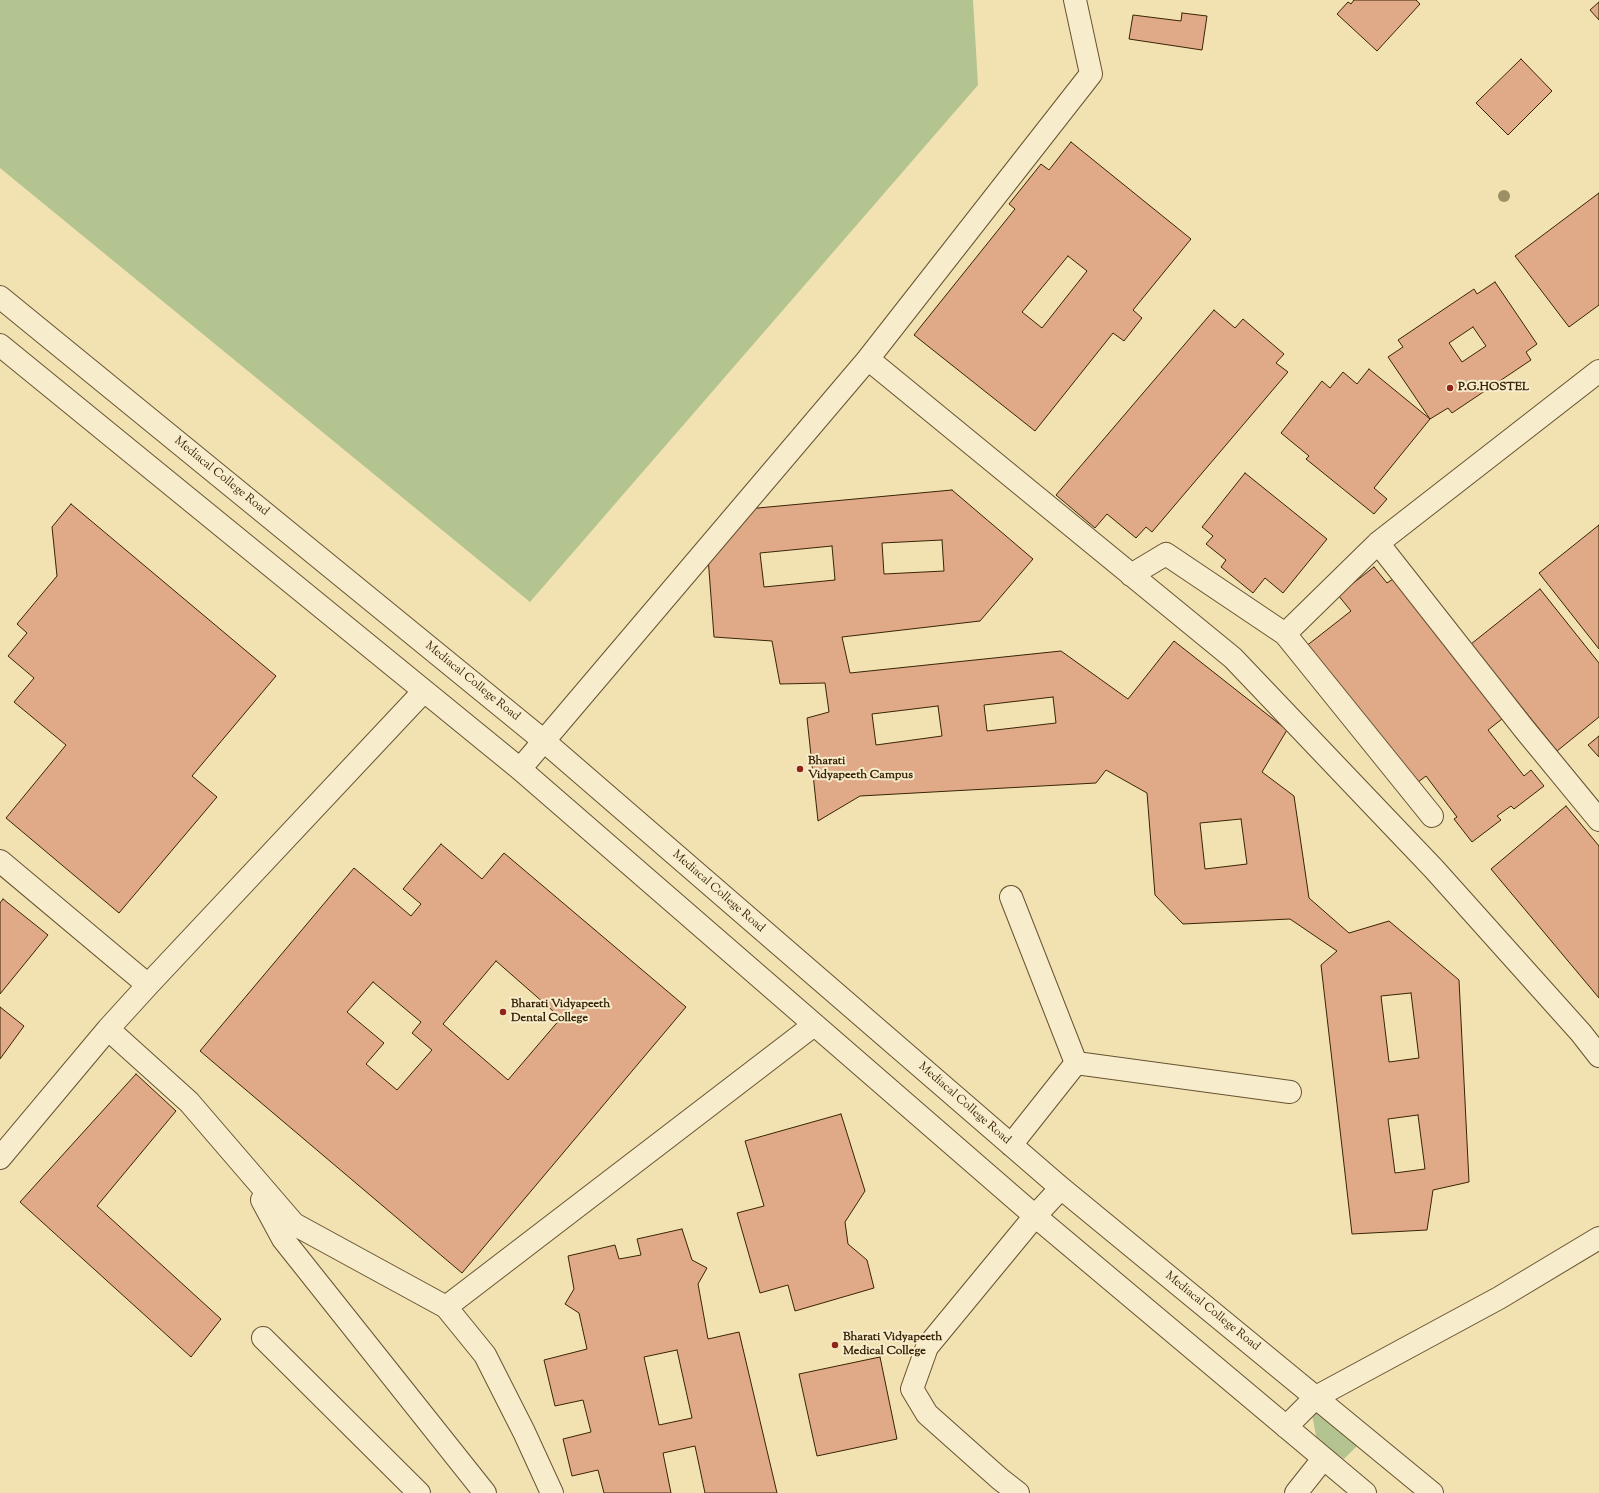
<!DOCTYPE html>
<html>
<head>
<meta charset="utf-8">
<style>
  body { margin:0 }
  canvas { display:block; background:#f2e1b1 }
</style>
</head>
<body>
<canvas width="1599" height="1493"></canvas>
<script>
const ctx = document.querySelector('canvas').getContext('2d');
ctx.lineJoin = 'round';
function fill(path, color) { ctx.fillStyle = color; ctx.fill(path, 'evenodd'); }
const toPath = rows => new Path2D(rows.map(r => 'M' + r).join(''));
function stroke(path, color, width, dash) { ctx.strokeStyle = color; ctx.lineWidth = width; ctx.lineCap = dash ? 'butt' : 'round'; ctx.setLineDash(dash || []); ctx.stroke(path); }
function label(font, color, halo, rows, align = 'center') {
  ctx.font = font + ' "Sorts Mill Goudy",serif'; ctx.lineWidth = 4; ctx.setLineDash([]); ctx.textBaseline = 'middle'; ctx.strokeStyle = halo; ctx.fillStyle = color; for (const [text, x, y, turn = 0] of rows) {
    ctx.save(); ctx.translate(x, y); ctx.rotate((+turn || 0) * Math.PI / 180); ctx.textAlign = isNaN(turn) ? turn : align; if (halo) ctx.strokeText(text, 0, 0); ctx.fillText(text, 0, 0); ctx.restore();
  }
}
fill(toPath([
  [0,0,973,0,978,85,530,602,0,168],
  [1337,1404,1360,1443,1344,1459,1317,1441,1311,1409]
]), '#b4c490');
const building = toPath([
  [1354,0,1416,0,1420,4,1377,51,1337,14,1348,2,1351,4,1354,0],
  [1599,2,1599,20,1590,10,1599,2],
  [1182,13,1207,16,1202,50,1129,39,1133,15,1181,21,1182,13],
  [1521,59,1552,91,1508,135,1476,103,1521,59],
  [1071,142,1191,239,1133,310,1142,318,1124,341,1113,333,1035,431,914,335,1015,209,1009,204,1041,164,1049,170,1071,142],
  [1068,256,1087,271,1042,328,1022,312,1068,256],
  [1599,193,1599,305,1569,327,1515,256,1599,193],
  [1495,282,1537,344,1526,352,1531,360,1452,413,1448,408,1430,419,1388,357,1403,347,1398,340,1474,289,1477,294,1495,282],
  [1473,327,1486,346,1462,362,1449,343,1473,327],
  [1214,310,1235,328,1243,319,1284,354,1276,363,1288,372,1152,532,1146,527,1136,538,1107,514,1095,528,1056,495,1214,310],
  [1369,369,1430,419,1374,488,1387,499,1374,514,1306,459,1309,456,1281,433,1322,381,1330,388,1343,372,1357,384,1369,369],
  [1245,473,1327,539,1283,593,1265,578,1253,593,1221,567,1226,560,1206,544,1213,536,1202,527,1245,473],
  [952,490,1033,559,980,621,842,637,850,673,1061,651,1128,699,1174,641,1287,730,1262,772,1294,796,1309,898,1349,933,1389,921,1459,980,1469,1182,1433,1190,1427,1230,1352,1234,1321,965,1337,951,1290,919,1183,924,1155,895,1147,793,1106,770,1096,783,860,796,818,821,807,718,829,712,825,683,780,684,772,641,714,637,708,557,747,509,952,490],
  [942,540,944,571,884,574,882,543,942,540],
  [832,546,835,580,764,587,760,553,832,546],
  [1053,697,1056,723,987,731,984,705,1053,697],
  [938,706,942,736,876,745,872,714,938,706],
  [1241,819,1247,864,1205,869,1200,823,1241,819],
  [1411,993,1419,1058,1389,1062,1381,996,1411,993],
  [1418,1115,1425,1169,1395,1173,1388,1119,1418,1115],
  [71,504,276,676,192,776,217,797,119,913,6,818,66,745,14,702,34,678,8,656,27,633,17,624,57,576,52,527,71,504],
  [1599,525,1599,649,1539,573,1599,525],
  [1374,567,1387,583,1393,579,1502,719,1488,730,1524,776,1531,770,1544,786,1514,809,1511,806,1497,816,1501,820,1472,842,1454,819,1457,817,1426,776,1413,786,1305,647,1351,611,1338,595,1374,567],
  [1540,589,1599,663,1599,717,1557,751,1471,644,1540,589],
  [1599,736,1599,757,1588,745,1599,736],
  [1566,806,1599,846,1599,998,1491,869,1566,806],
  [441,844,482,879,504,853,686,1007,462,1273,200,1051,354,868,411,916,421,904,403,889,441,844],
  [496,961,561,1018,508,1080,443,1024,496,961],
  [373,982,421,1022,412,1033,432,1050,397,1090,366,1064,384,1043,347,1012,373,982],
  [3,899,48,935,0,994,0,903,3,899],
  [0,1007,24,1026,0,1059,0,1007],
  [136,1074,176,1111,97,1206,221,1319,191,1357,20,1202,136,1074],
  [841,1114,865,1191,845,1222,848,1244,867,1260,874,1288,795,1311,788,1285,760,1293,737,1213,764,1206,745,1141,841,1114],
  [682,1229,692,1260,707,1268,698,1284,708,1339,739,1332,777,1493,705,1493,695,1446,663,1453,671,1493,604,1493,598,1470,572,1476,563,1439,591,1432,583,1400,555,1406,544,1360,587,1349,579,1313,565,1304,574,1289,568,1256,615,1245,619,1259,641,1255,637,1239,682,1229],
  [677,1350,692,1418,659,1425,644,1357,677,1350],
  [880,1357,897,1439,817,1456,799,1374,880,1357]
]);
fill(building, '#e0a987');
stroke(building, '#392406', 1);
const minor = toPath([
  [0,297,544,741,1061,1188,1432,1493],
  [0,345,520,769,1035,1216,1365,1493],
  [868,359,1233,658,1434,869,1581,1033,1599,1056],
  [1378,543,1525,730,1599,820],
  [1131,575,1166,554,1285,634,1432,816],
  [1285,634,1378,543,1599,371],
  [520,769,868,359,1091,74,1075,0],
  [0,861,148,985],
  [1011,897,1076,1063],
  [108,1029,189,1102,294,1224,446,1307,485,1355,524,1432,552,1493],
  [1011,1145,1076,1063,1290,1092],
  [0,1158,108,1029,148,985,424,691],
  [262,1200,283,1239,485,1493],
  [446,1307,814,1025],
  [263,1338,419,1493],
  [1286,1427,1316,1397,1499,1298,1599,1238],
  [1018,1493,1000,1479,927,1414,912,1389,927,1347,1035,1216,1061,1188],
  [1296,1493,1323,1459]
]);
stroke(minor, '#675331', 24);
stroke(minor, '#f7eccc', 22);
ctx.fillStyle = '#9d8f66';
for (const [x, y] of [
  [1504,196]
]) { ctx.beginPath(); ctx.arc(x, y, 6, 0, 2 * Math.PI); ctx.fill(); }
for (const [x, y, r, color] of [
  [1450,388,4,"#8f2418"],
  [800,769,4,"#8f2418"],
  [503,1012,4,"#8f2418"],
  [835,1345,4,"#8f2418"]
]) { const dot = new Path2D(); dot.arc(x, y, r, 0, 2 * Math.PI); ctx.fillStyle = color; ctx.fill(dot); stroke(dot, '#f7eccc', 1.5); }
label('bold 12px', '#392406', '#f7eccc', [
  ["P.G.HOSTEL",1458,388],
  ["Bharati",808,762],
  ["Vidyapeeth Campus",808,776],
  ["Bharati Vidyapeeth",511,1005],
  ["Dental College",511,1019],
  ["Bharati Vidyapeeth",843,1338],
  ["Medical College",843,1352]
], 'left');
label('12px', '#392406', '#f7eccc', [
  ["Mediacal College Road",221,477,39],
  ["Mediacal College Road",472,682,39],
  ["Mediacal College Road",718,892,41],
  ["Mediacal College Road",964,1104,41],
  ["Mediacal College Road",1212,1312,39]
]);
</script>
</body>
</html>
